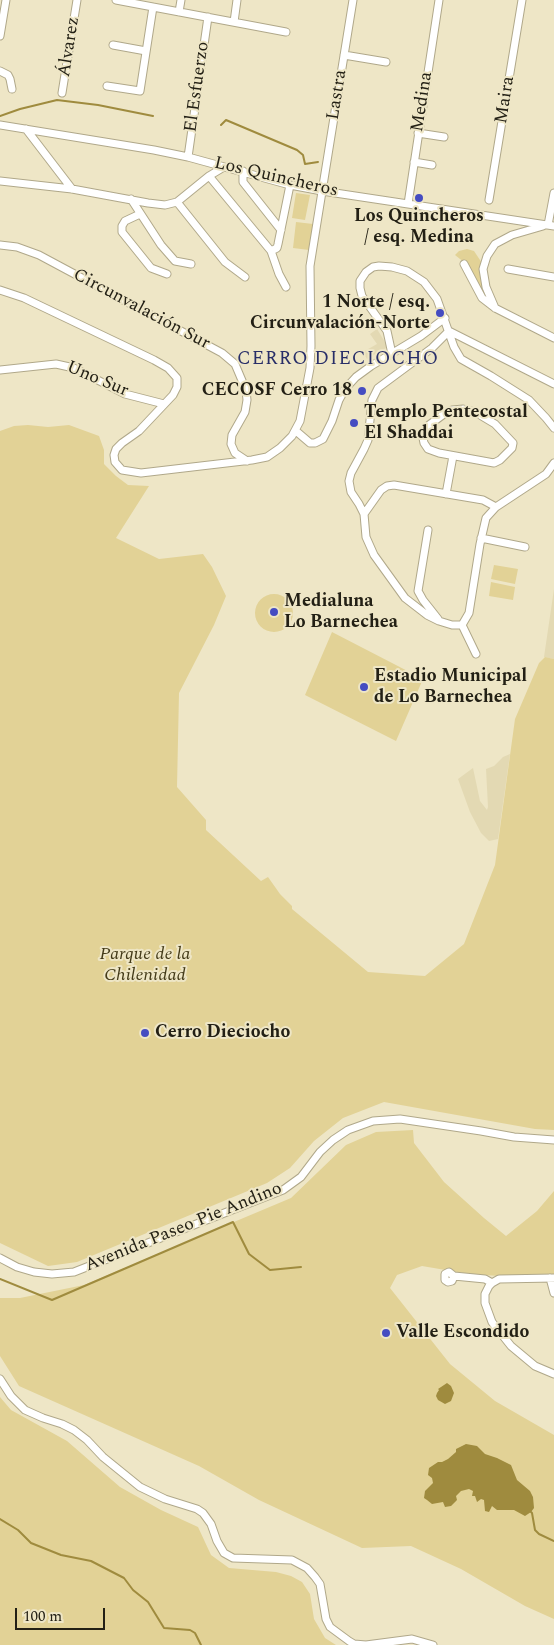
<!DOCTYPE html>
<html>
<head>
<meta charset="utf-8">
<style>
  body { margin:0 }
  #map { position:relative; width:554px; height:1645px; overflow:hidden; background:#eee6c6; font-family:Spectral,serif }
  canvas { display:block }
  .scale { position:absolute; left:15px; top:1608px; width:90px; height:22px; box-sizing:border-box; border:2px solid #232015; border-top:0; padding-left:6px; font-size:15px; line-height:18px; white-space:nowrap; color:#232015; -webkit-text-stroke:4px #eee6c6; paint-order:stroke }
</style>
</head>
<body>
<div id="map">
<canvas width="554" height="1645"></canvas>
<div class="scale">100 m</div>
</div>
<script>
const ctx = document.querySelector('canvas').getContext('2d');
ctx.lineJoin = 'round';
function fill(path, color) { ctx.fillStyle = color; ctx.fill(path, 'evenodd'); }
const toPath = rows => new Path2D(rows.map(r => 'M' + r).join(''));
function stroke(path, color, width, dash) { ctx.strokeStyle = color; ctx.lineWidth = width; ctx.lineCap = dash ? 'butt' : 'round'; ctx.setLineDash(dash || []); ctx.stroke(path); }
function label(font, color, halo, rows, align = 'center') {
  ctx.font = font + ' Spectral,serif'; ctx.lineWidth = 4; ctx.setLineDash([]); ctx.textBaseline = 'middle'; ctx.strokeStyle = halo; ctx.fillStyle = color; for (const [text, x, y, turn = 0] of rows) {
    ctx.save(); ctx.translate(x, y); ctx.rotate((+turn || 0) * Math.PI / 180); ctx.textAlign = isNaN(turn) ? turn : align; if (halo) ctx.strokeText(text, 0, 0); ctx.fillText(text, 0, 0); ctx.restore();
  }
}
fill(toPath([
  [377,329,388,347,367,359,363,352,377,344,370,334],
  [554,589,554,659,544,657],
  [510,754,498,839,489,841,481,833,470,812,458,779,473,768,480,801,487,810,488,807,486,769,494,766,503,757]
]), '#e3d9b3');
fill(toPath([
  [296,193,310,195,305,220,292,218],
  [296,222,313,224,309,250,293,248],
  [467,249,474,251,482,263,487,298,483,296,465,263,455,255,459,251],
  [28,425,48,427,69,425,99,436,104,450,104,464,116,476,128,485,149,486,116,538,159,559,203,554,212,567,226,596,214,625,179,693,177,787,206,820,206,830,261,881,268,877,280,894,292,906,292,909,368,972,425,976,464,944,495,865,515,719,539,663,545,657,554,659,554,1130,535,1129,384,1102,343,1118,314,1141,290,1168,267,1183,77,1262,48,1266,0,1243,0,431,14,426],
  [494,565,518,569,515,584,491,579],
  [491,582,515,587,513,600,489,596],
  '255 613a19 19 0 1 1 38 0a19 19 0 1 1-38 0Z',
  [332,632,423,679,396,741,305,695],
  [413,1130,414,1143,444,1182,484,1218,506,1236,537,1211,554,1191,554,1274,515,1277,469,1274,422,1266,397,1275,390,1288,450,1364,495,1401,554,1435,554,1619,525,1606,461,1569,411,1546,362,1548,259,1500,199,1466,19,1386,0,1356,0,1298,20,1298,84,1285,291,1198,346,1145,376,1132],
  [0,1397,11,1410,67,1441,120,1487,161,1510,198,1527,211,1555,229,1568,276,1572,291,1576,302,1582,310,1594,314,1619,325,1638,336,1645,0,1645]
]), '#e2d296');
fill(toPath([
  [447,1383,451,1386,454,1393,451,1401,445,1404,438,1400,436,1396,437,1393,439,1390,438,1389],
  [466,1444,477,1446,485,1454,497,1458,511,1465,517,1480,530,1491,533,1497,534,1508,531,1512,525,1516,514,1510,497,1510,492,1506,489,1512,485,1511,484,1500,481,1499,477,1502,475,1496,472,1496,473,1491,469,1489,461,1491,456,1496,457,1500,451,1506,445,1507,443,1502,432,1504,427,1500,424,1498,425,1491,433,1483,432,1478,428,1475,429,1468,438,1462,442,1462,448,1459,456,1452,456,1449]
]), '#9f8b3e');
stroke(toPath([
  [0,116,20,109,57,100,98,105,153,116],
  [221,125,226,120,297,150,303,155,305,164,318,162],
  [0,1279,52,1300,233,1222,249,1254,270,1270,301,1267],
  [531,1512,532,1513,535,1530,539,1534,554,1541],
  [0,1519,18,1530,31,1543,61,1555,91,1561,124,1578,133,1590,148,1602,164,1628,190,1630,195,1633,201,1645]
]), '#9f8b3e', 2);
const minor = toPath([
  [116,0,286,32],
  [179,12,181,0],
  [234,22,237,0],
  [0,36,6,0],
  [113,45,146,51],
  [344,55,386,62],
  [0,71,8,75,10,79,12,89],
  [107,86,140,91,153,7],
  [62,93,77,0],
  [0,125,154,150,188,157,290,185,322,191,554,226],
  [26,129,72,189],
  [418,133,444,137],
  [188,157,208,17],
  [414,162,432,165],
  [243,171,243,182,281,230],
  [209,176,271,251,279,274,286,287],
  [0,181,72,189,148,203,165,205,177,202,209,176,224,167],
  [131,199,161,245,175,261,191,264],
  [489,200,522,0],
  [177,202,225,262,245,277],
  [408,204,439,0],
  [140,214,125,221,122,226,122,232,151,268,167,274],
  [548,225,554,193],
  [0,245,17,247,39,255,222,353,235,364,246,390,247,400,245,412,232,435,231,444,235,453,247,461],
  [271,251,277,248,278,244,290,185],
  [464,264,482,298,495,308,554,338],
  [508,269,554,277],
  [0,290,24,298,154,360,168,368,177,378,177,387,173,395,139,431,122,443,116,449,114,455,115,462,122,470,141,473,252,460,267,457,280,448,292,436,300,421,310,368,311,346,310,266,353,0],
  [495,308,486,287,483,269,487,256,495,244,512,235,543,226],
  [449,331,432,348,378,388,372,400,368,440,364,449,351,473,349,481,351,492,359,504,364,514,366,537,374,555,405,598,427,615,439,621,452,625,462,625],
  [449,331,554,384],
  [392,354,387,331,362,296,360,288,360,281,366,272,373,267,379,266,392,267,407,271,424,282,437,299,454,347,461,359,491,376,529,400,546,418,554,428],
  [0,370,56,364,74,368,125,394,164,404],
  [463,409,475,412,495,424,513,443,512,448,500,460,494,463,439,453,428,449,424,443,423,438,429,425,444,414,452,410,463,409],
  [296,431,310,443,315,443,323,439,332,421,339,400,345,389,356,377,371,366,421,336,445,318],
  [446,494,453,456],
  [364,514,381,490,387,486,394,485,483,500,496,507],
  [428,530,418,591,423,600,438,619],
  [481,538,525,547],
  [462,625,469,613,480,544,486,518,496,507,546,474,554,463],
  [462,625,476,654],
  [0,1258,17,1267,34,1272,52,1274,74,1272,283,1190,301,1177,320,1152,333,1140,348,1130,373,1121,400,1119,481,1131,514,1137,554,1140],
  [454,1276,452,1281,448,1282,445,1280,445,1274,449,1272,454,1276,485,1279,492,1283],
  [550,1278,554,1293],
  [554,1278,499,1279,492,1283,489,1286,485,1294,485,1303,492,1322,511,1346,535,1366,554,1374],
  [0,1379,11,1396,25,1410,43,1418,62,1424,74,1430,87,1440,103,1457,140,1487,165,1499,197,1509,203,1513,211,1524,217,1541,224,1553,233,1558,292,1560,307,1568,315,1577,320,1584,326,1619,330,1627,349,1641,354,1644,366,1645,412,1639,433,1645]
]);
stroke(minor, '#b0a88a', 9);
stroke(minor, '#fff', 7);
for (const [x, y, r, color] of [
  [419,198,5,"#454cc1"],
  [440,313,5,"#454cc1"],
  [362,391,5,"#454cc1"],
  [354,423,5,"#454cc1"],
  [274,612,5,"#454cc1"],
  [364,687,5,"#454cc1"],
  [145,1033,5,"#454cc1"],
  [386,1333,5,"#454cc1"]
]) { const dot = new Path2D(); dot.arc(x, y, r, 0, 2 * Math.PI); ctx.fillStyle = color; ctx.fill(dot); stroke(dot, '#eee6c6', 2); }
label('18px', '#232015', '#eee6c6', [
  ["Álvarez",70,47,-81],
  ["El Esfuerzo",198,87,-82],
  ["Lastra",338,95,-81],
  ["Maira",506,100,-81],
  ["Medina",423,102,-81],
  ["Los Quincheros",276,178,13],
  ["Circunvalación Sur",141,310,28],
  ["Uno Sur",97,380,23],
  ["Avenida Paseo Pie Andino",184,1228,-22]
]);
label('bold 18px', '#232015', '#eee6c6', [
  ["Los Quincheros",419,217,"center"],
  ["/ esq. Medina",419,238,"center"],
  ["1 Norte / esq.",430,303,"right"],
  ["Circunvalación-Norte",430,324,"right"],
  ["CECOSF Cerro 18",352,391,"right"],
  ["Templo Pentecostal",364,413],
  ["El Shaddai",364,434],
  ["Medialuna",284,602],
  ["Lo Barnechea",284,623],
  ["Estadio Municipal",374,677],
  ["de Lo Barnechea",374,698],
  ["Cerro Dieciocho",155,1033],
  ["Valle Escondido",396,1333]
], 'left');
label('italic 18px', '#433a18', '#eee6c6', [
  ["Parque de la",145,955],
  ["Chilenidad",145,976]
]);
ctx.letterSpacing = '1px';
label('19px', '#282e68', '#eee6c6', [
  ["CERRO DIECIOCHO",338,360]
]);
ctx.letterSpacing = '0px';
</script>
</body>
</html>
